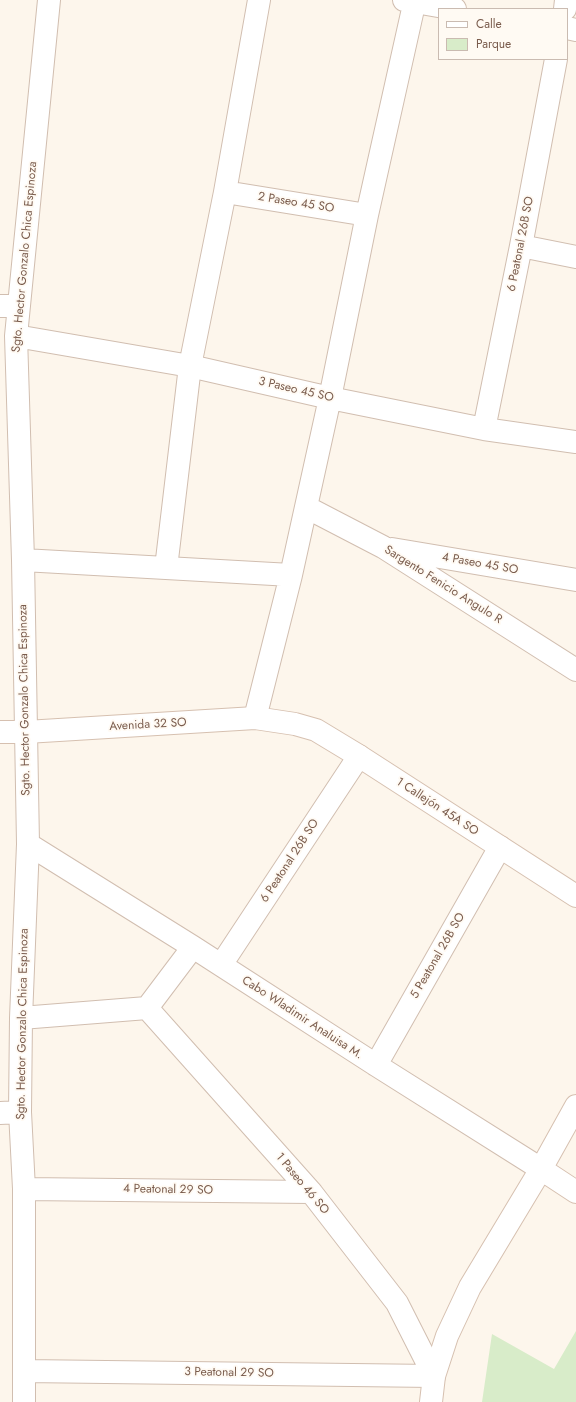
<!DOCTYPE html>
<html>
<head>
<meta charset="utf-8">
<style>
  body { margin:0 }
  #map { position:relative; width:576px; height:1402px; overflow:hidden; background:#fdf6ec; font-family:Jost,sans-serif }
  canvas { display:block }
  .legend { position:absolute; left:438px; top:8px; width:130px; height:52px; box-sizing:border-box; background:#fffaf3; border:1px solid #cabbb1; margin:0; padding:5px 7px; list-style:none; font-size:12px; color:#7a5c4d }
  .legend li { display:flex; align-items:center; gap:8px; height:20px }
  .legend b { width:20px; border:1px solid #cabbb1 }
</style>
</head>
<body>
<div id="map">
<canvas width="576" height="1402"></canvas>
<ul class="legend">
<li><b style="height:5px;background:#fff"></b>Calle</li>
<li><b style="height:11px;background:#d8ecc9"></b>Parque</li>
</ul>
</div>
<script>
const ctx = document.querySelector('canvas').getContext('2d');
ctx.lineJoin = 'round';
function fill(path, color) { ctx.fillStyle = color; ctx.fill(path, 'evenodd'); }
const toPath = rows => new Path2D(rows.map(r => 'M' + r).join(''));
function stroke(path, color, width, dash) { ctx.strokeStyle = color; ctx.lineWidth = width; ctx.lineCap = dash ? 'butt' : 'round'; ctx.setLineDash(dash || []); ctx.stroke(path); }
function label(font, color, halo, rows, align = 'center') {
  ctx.font = font + ' Jost,sans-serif'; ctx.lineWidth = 3.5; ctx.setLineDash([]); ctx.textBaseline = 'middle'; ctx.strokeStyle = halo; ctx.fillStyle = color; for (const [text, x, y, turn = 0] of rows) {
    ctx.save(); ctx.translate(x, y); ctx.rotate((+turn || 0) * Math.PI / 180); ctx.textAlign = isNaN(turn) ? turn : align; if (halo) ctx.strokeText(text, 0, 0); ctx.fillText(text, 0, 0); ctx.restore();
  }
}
fill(toPath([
  [576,1331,576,1402,482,1402,492,1334,554,1369]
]), '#d8ecc9');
const street = toPath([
  [404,0,455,9],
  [565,9,566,0],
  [567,28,576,30],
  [225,192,367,215],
  [521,246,576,257],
  [0,306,19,306],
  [16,336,190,366,330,398,484,429,576,442],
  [484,429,521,246,556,59],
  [306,507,383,547,576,670],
  [392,549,576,580],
  [23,560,291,575],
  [166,568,190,366,225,192,259,0],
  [255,718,291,575,330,398,367,215,415,0],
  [28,844,193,947,376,1065,541,1169],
  [221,965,359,756],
  [21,1018,147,1008,193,947],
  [376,1065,500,847],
  [0,1113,20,1112],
  [24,1189,311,1192],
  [24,1371,434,1376,397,1303,311,1192,147,1008],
  [24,1402,24,1189,20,1112,21,1018,28,844,23,560,16,336,49,0]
]);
const secondary = toPath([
  [0,732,26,732,255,718,295,724,316,730,359,756,576,896],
  [541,1169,576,1192],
  [431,1402,434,1376,447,1336,470,1287,541,1169,576,1106]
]);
stroke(street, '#d1beb0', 24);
stroke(secondary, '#d6c0b0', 24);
stroke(street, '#fff', 22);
stroke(secondary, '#fff', 22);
label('12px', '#7a5c4d', '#fffaf3', [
  ["2 Paseo 45 SO",296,203,9],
  ["6 Peatonal 26B SO",521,244,-79],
  ["Sgto. Hector Gonzalo Chica Espinoza",25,257,-85],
  ["3 Paseo 45 SO",296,390,13],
  ["4 Paseo 45 SO",480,564,10],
  ["Sargento Fenicio Angulo R",443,585,32],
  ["Sgto. Hector Gonzalo Chica Espinoza",25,700,-91],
  ["Avenida 32 SO",148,725,-3],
  ["1 Callejón 45A SO",437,807,33],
  ["6 Peatonal 26B SO",290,861,-57],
  ["5 Peatonal 26B SO",438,956,-60],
  ["Cabo Wladimir Analuisa M.",302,1018,33],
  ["Sgto. Hector Gonzalo Chica Espinoza",23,1024,-89],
  ["1 Paseo 46 SO",302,1184,50],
  ["4 Peatonal 29 SO",168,1190,1],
  ["3 Peatonal 29 SO",229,1373,1]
]);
</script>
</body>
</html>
